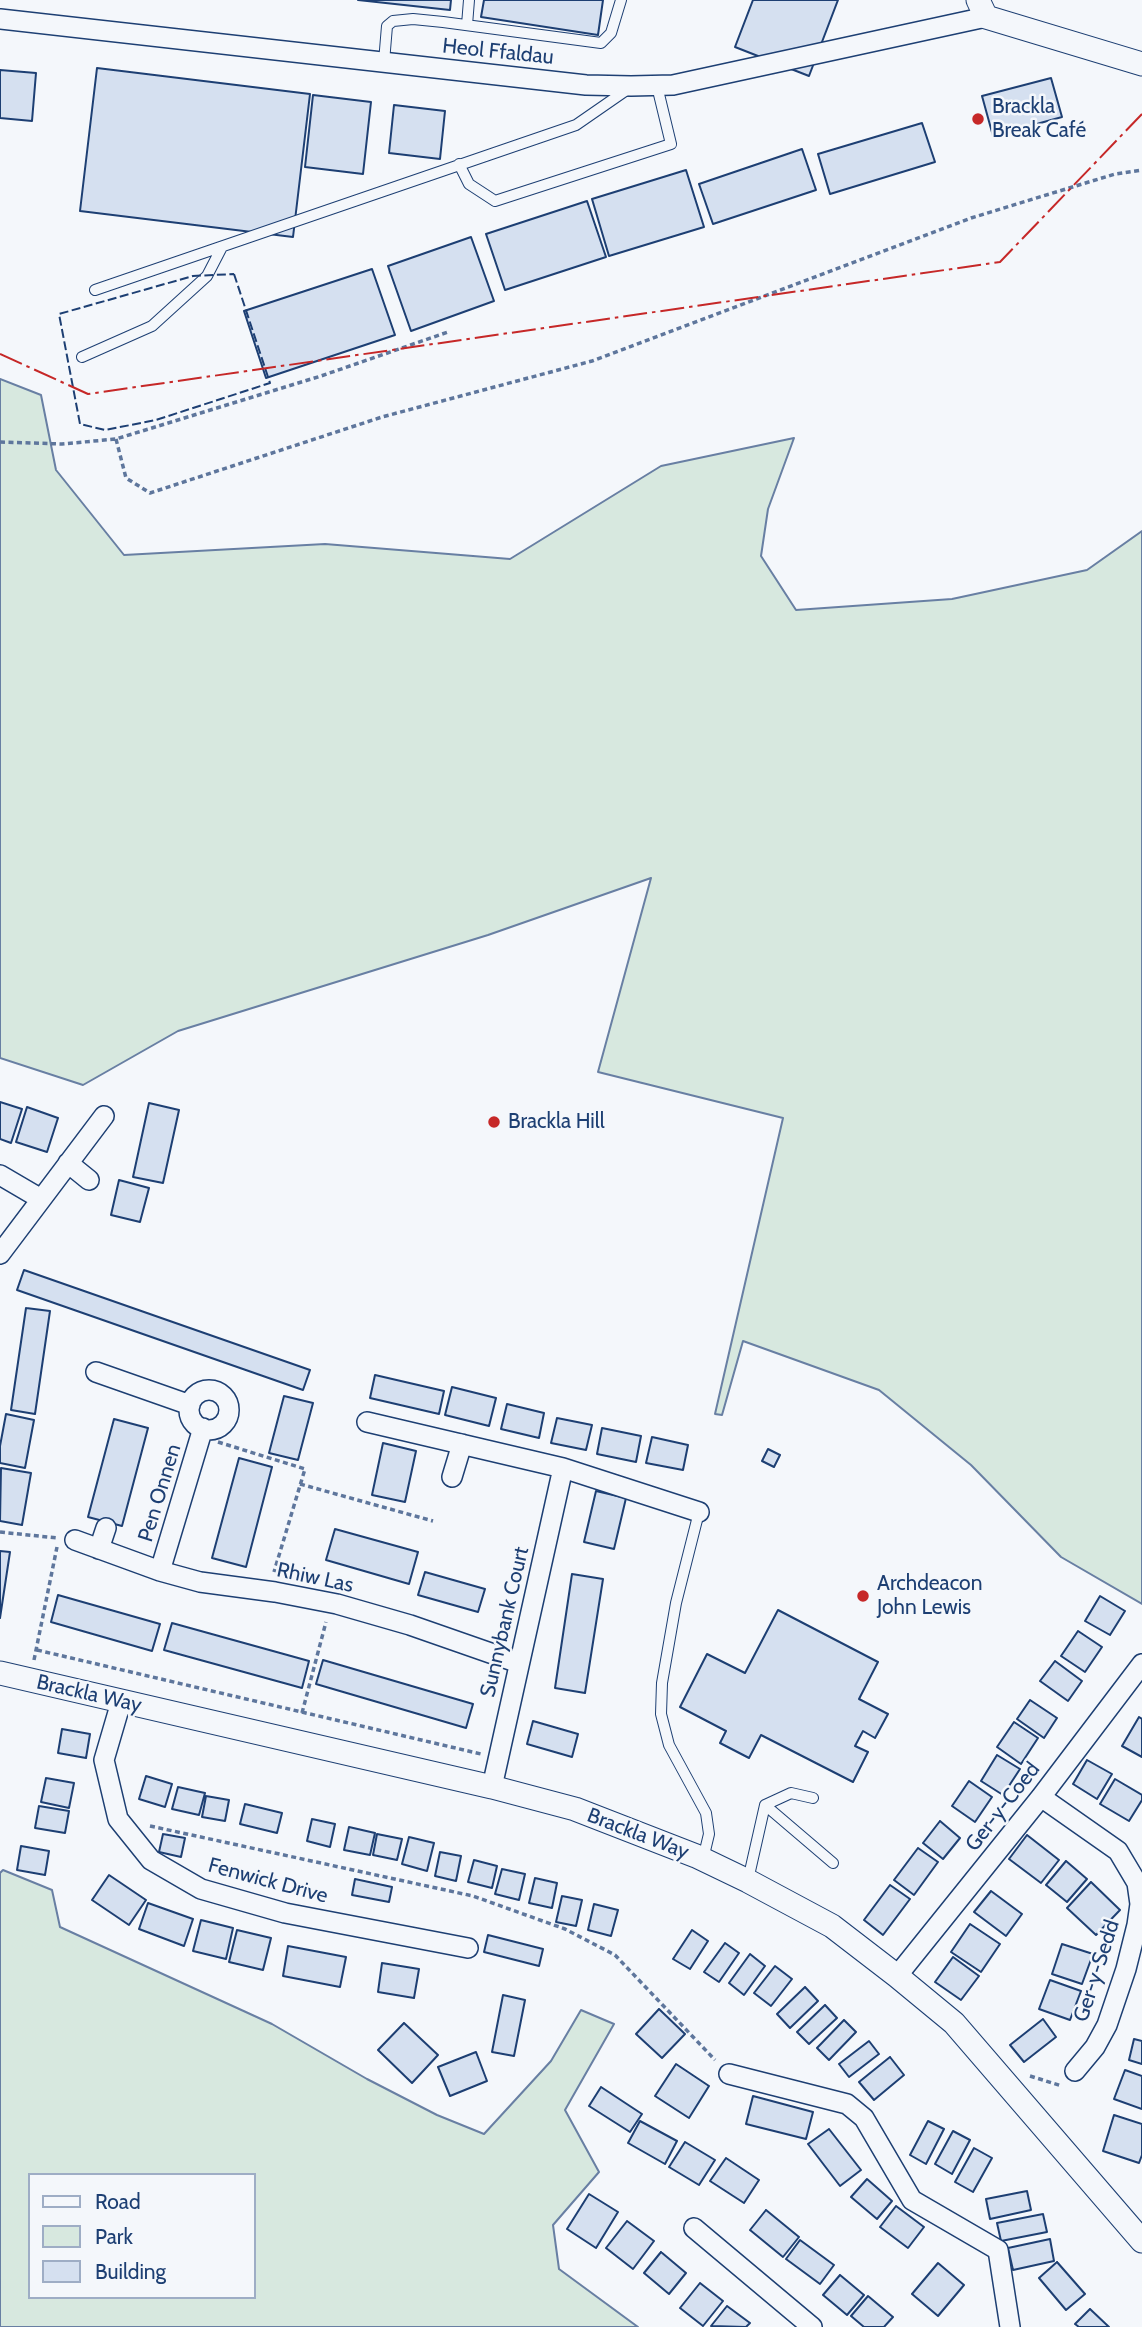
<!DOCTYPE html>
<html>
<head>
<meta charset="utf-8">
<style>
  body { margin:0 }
  #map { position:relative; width:1142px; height:2327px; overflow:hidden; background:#f4f7fb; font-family:Cabin,sans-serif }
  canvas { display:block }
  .legend { position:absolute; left:28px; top:2173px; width:228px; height:126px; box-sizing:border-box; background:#f4f7fb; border:2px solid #9eadc5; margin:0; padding:9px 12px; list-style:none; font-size:21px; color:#1d3f73 }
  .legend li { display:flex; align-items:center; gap:14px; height:35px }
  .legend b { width:35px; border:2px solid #9eadc5 }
</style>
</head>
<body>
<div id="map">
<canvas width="1142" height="2327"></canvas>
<ul class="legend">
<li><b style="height:9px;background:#f4f7fb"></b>Road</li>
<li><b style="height:19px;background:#d7e8df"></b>Park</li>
<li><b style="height:19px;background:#d5e0f0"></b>Building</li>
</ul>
</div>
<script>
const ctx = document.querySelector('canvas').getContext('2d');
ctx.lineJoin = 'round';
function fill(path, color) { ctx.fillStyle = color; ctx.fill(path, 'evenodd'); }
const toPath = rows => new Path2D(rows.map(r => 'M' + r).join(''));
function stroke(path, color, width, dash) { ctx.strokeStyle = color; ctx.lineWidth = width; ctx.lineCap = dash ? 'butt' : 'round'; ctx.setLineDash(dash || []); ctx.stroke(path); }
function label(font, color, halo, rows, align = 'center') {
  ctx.font = font + ' Cabin,sans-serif'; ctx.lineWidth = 5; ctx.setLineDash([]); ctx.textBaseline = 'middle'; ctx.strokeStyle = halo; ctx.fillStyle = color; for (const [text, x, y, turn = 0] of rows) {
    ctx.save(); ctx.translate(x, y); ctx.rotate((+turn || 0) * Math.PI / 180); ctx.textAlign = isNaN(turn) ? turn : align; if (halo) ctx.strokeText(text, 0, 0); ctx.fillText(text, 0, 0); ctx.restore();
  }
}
const green = toPath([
  [0,379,41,395,56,470,124,555,325,544,510,559,661,466,794,438,768,509,761,556,796,610,952,599,1087,570,1142,531,1142,1604,1061,1557,971,1465,879,1390,743,1341,722,1415,715,1414,783,1118,598,1072,651,878,488,935,178,1031,83,1085,0,1058,0,379],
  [3,1870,52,1890,60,1927,272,2024,367,2079,437,2115,484,2134,551,2061,581,2010,614,2024,565,2110,599,2172,553,2225,559,2269,638,2327,0,2327,0,1873,3,1870],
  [30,2175,254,2175,254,2297,30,2297,30,2175]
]);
fill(green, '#d7e8df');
stroke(green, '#687fa3', 2);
const building = toPath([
  [358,0,451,0,450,10,358,0],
  [484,0,603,0,598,35,481,17,484,0],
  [753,0,838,0,809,76,735,47,753,0],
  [97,68,310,94,293,237,80,211,97,68],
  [0,70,36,73,32,121,0,118,0,70],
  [1051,78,1062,117,993,136,982,96,1051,78],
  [313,95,371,102,363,174,305,167,313,95],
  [394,105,445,111,440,159,389,153,394,105],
  [922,123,935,162,830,194,818,154,922,123],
  [802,149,816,190,713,224,699,184,802,149],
  [686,170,704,227,609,256,592,199,686,170],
  [587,201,606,257,505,290,486,234,587,201],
  [471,237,494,301,411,331,388,266,471,237],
  [372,269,395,335,266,378,244,311,372,269],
  [0,1102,22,1109,11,1143,0,1139,0,1102],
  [149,1103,179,1110,163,1183,133,1177,149,1103],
  [27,1107,58,1118,47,1152,16,1142,27,1107],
  [119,1180,149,1188,140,1222,111,1215,119,1180],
  [24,1270,310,1370,303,1390,17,1290,24,1270],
  [26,1308,50,1311,35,1414,11,1410,26,1308],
  [375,1375,444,1391,439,1414,370,1398,375,1375],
  [452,1387,496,1398,489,1426,445,1415,452,1387],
  [284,1396,313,1403,298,1460,269,1453,284,1396],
  [507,1404,544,1413,539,1438,501,1429,507,1404],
  [6,1414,34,1420,25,1468,0,1463,0,1446,6,1414],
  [557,1418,592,1425,586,1450,551,1443,557,1418],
  [114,1419,148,1428,122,1526,88,1517,114,1419],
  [602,1428,641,1436,636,1462,597,1454,602,1428],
  [652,1437,688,1445,683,1470,646,1463,652,1437],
  [383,1443,416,1451,405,1502,372,1495,383,1443],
  [768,1449,780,1455,774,1467,762,1461,768,1449],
  [239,1458,272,1467,246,1567,212,1558,239,1458],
  [1,1468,31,1473,22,1525,0,1521,1,1468],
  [596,1491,626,1498,614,1549,584,1542,596,1491],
  [335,1529,418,1552,409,1584,326,1560,335,1529],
  [0,1551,10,1552,0,1618,0,1551],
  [425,1572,485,1589,478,1612,418,1595,425,1572],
  [572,1574,603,1579,585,1693,555,1688,572,1574],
  [58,1595,160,1624,152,1651,51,1622,58,1595],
  [1100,1596,1125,1611,1110,1635,1085,1621,1100,1596],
  [778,1610,878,1662,859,1699,888,1714,875,1738,863,1731,855,1746,868,1752,853,1782,761,1735,749,1758,720,1743,726,1731,680,1707,707,1654,745,1673,778,1610],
  [172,1623,309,1661,302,1688,164,1650,172,1623],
  [1078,1631,1102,1647,1085,1672,1061,1656,1078,1631],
  [323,1660,473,1704,466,1728,316,1684,323,1660],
  [1055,1661,1082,1681,1068,1701,1040,1681,1055,1661],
  [1030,1700,1057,1718,1044,1738,1017,1719,1030,1700],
  [1139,1717,1142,1719,1142,1757,1122,1746,1139,1717],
  [533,1721,578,1734,572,1757,527,1744,533,1721],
  [1014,1722,1038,1738,1021,1764,997,1747,1014,1722],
  [62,1729,90,1734,86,1758,58,1753,62,1729],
  [997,1755,1020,1769,1003,1795,981,1781,997,1755],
  [1087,1760,1112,1774,1097,1799,1073,1784,1087,1760],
  [146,1776,172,1784,165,1807,139,1799,146,1776],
  [46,1778,74,1783,69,1808,41,1802,46,1778],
  [1115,1779,1142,1795,1142,1800,1129,1821,1100,1804,1115,1779],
  [969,1781,992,1797,975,1822,952,1806,969,1781],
  [178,1787,205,1793,199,1815,172,1809,178,1787],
  [206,1796,229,1800,225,1821,202,1817,206,1796],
  [245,1804,282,1813,277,1833,240,1824,245,1804],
  [39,1806,69,1811,65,1833,35,1828,39,1806],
  [312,1819,335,1824,330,1847,307,1841,312,1819],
  [940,1821,960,1838,943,1859,923,1843,940,1821],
  [349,1827,375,1833,370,1855,344,1850,349,1827],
  [163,1834,185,1838,181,1857,159,1852,163,1834],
  [377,1834,402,1839,397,1860,373,1855,377,1834],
  [1027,1835,1059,1860,1041,1883,1009,1859,1027,1835],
  [409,1837,434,1843,427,1871,402,1864,409,1837],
  [21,1846,49,1851,45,1875,17,1870,21,1846],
  [918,1848,938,1862,914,1895,894,1880,918,1848],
  [440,1852,461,1856,456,1881,435,1876,440,1852],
  [474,1860,497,1866,492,1888,468,1882,474,1860],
  [1066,1861,1087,1879,1067,1902,1046,1885,1066,1861],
  [502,1869,525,1874,519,1900,495,1894,502,1869],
  [109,1875,146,1900,129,1925,92,1900,109,1875],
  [535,1878,557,1883,552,1908,529,1903,535,1878],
  [355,1879,392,1887,389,1902,352,1895,355,1879],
  [1091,1882,1120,1910,1096,1935,1067,1908,1091,1882],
  [890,1885,910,1899,883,1935,864,1920,890,1885],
  [991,1891,1022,1914,1006,1936,974,1912,991,1891],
  [562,1896,582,1900,576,1926,556,1922,562,1896],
  [148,1903,193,1919,184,1946,139,1929,148,1903],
  [594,1904,618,1910,611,1936,588,1930,594,1904],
  [201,1920,233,1928,226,1959,193,1951,201,1920],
  [970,1924,1000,1944,981,1972,951,1952,970,1924],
  [237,1930,271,1938,263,1970,229,1962,237,1930],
  [692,1930,708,1941,690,1969,673,1959,692,1930],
  [488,1935,543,1949,539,1966,484,1952,488,1935],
  [725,1943,739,1953,719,1982,704,1972,725,1943],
  [1062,1944,1093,1954,1082,1984,1052,1974,1062,1944],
  [288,1946,346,1957,340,1987,283,1976,288,1946],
  [750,1954,765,1966,744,1995,729,1983,750,1954],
  [953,1957,979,1976,961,2000,935,1982,953,1957],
  [382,1963,419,1969,414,1998,378,1992,382,1963],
  [775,1966,792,1979,771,2006,754,1993,775,1966],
  [1050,1980,1081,1991,1070,2020,1039,2009,1050,1980],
  [805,1987,818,2001,790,2028,777,2014,805,1987],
  [503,1995,525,2000,514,2056,492,2052,503,1995],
  [825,2005,837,2018,809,2044,797,2032,825,2005],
  [659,2009,685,2034,662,2058,636,2034,659,2009],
  [1043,2019,1056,2037,1024,2062,1010,2045,1043,2019],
  [844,2020,856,2032,829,2060,817,2048,844,2020],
  [404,2023,438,2055,412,2083,378,2050,404,2023],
  [1134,2039,1142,2041,1142,2064,1129,2060,1134,2039],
  [869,2041,879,2054,849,2077,839,2064,869,2041],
  [476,2052,487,2081,450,2096,438,2067,476,2052],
  [890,2057,904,2075,874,2100,859,2082,890,2057],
  [676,2064,709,2086,689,2118,655,2096,676,2064],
  [1125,2070,1142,2076,1142,2109,1114,2099,1125,2070],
  [601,2087,642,2114,630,2132,589,2106,601,2087],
  [753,2096,813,2112,806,2139,746,2124,753,2096],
  [1114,2115,1142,2124,1142,2155,1139,2163,1103,2151,1114,2115],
  [640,2121,677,2141,665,2164,628,2143,640,2121],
  [928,2121,944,2129,926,2164,910,2155,928,2121],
  [829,2129,861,2170,840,2186,808,2144,829,2129],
  [953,2131,970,2140,952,2174,935,2164,953,2131],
  [685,2142,715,2160,699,2185,669,2167,685,2142],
  [974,2148,992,2158,973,2192,955,2182,974,2148],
  [726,2158,759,2180,744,2203,710,2181,726,2158],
  [867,2179,892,2201,877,2219,851,2197,867,2179],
  [1027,2191,1031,2210,990,2219,986,2199,1027,2191],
  [589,2194,618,2212,596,2248,567,2229,589,2194],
  [896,2206,924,2227,908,2248,880,2227,896,2206],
  [766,2210,799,2237,783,2257,750,2230,766,2210],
  [1043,2214,1047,2232,1001,2241,997,2223,1043,2214],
  [627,2221,654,2241,633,2269,606,2248,627,2221],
  [1050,2239,1054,2261,1013,2270,1008,2248,1050,2239],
  [800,2240,834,2265,820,2284,786,2259,800,2240],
  [661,2252,686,2273,669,2294,644,2273,661,2252],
  [1057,2262,1085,2294,1066,2310,1039,2278,1057,2262],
  [938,2263,964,2285,938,2316,912,2294,938,2263],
  [840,2275,864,2295,847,2315,823,2295,840,2275],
  [700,2283,723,2301,703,2326,680,2308,700,2283],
  [868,2296,893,2317,884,2327,864,2327,851,2316,868,2296],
  [727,2306,750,2323,746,2327,711,2326,727,2306],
  [1090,2309,1109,2327,1079,2327,1075,2324,1090,2309]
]);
fill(building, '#d5e0f0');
stroke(building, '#1d3f73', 2);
const service = toPath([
  [467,25,469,0],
  [384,62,387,26,393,21,413,19,443,22,601,43,611,33,621,0],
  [459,164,469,184,495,201,671,144,657,86],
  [95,290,576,125,628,89],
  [82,357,152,326,207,276,222,247],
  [699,1512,676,1603,662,1683,661,1714,669,1745,706,1813,709,1834,703,1859],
  [765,1805,833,1863],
  [748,1880,765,1805,791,1793,813,1798]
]);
const minor = toPath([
  [0,19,586,85,631,86,673,85,986,17],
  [68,1163,89,1180],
  [0,1175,41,1199],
  [0,1254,104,1116],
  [96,1372,190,1405],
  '189 1410a20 20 0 1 1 40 0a20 20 0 1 1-40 0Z',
  [367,1422,563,1468,699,1512],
  [452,1477,462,1444],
  [75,1540,160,1571,200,1582,275,1592,337,1604,410,1625,519,1663],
  [99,1549,106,1528],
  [160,1571,203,1428],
  [121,1702,104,1760,118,1819,151,1860,201,1889,285,1913,468,1948],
  [492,1787,563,1468],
  [1041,1797,1118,1851,1137,1883,1140,1904,1137,1925,1126,1969,1107,2025,1095,2047,1075,2071],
  [897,1976,1041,1797,1142,1664],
  [729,2074,847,2104,864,2118,912,2200,998,2250,1010,2327],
  [694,2228,812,2327]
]);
const tertiary = toPath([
  [978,0,986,17,1142,64],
  [0,1673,492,1787,575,1809,696,1856,748,1881,832,1926,897,1976,954,2023,1142,2241]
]);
stroke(service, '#1d3f73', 12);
stroke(minor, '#1d3f73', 22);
stroke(tertiary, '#1d3f73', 25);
stroke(toPath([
  [116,439,126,478,150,493,382,417,592,361,971,218,1115,174,1142,170],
  [0,442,62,444,116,439,321,376,448,332],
  [218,1442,305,1469,274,1572],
  [300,1484,433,1521],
  [0,1532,57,1538],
  [37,1650,481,1754],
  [34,1660,57,1547],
  [302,1713,326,1622],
  [150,1826,473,1896,565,1929,615,1955,715,2060],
  [1030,2076,1062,2086]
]), '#5e769c', 3.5, [5, 3.5]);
stroke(service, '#f4f7fb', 10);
stroke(minor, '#f4f7fb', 19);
stroke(tertiary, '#f4f7fb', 23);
stroke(toPath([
  [234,274,270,383,156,420,105,430,80,424,59,314,193,276,234,274]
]), '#1d3f73', 2, [9, 3.5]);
stroke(toPath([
  [0,354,88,394,1000,262,1142,114]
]), '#c62828', 2, [24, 5, 3.5, 5]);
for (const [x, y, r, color] of [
  [978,119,7,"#c62828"],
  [494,1122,7,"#c62828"],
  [863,1596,7,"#c62828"]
]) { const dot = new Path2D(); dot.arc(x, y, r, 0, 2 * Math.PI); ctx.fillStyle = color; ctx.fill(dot); stroke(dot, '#f4f7fb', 2.5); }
label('21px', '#1d3f73', '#f4f7fb', [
  ["Heol Ffaldau",498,52,6],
  ["Pen Onnen",160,1493,-73],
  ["Rhiw Las",315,1578,12],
  ["Sunnybank Court",505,1622,-77],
  ["Brackla Way",89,1694,13],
  ["Ger-y-Coed",1003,1807,-52],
  ["Brackla Way",638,1834,21],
  ["Fenwick Drive",268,1881,15],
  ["Ger-y-Sedd",1097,1971,-72]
]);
label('21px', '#1d3f73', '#f4f7fb', [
  ["Brackla",992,107],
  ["Break Café",992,131],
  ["Brackla Hill",508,1122],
  ["Archdeacon",877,1584],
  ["John Lewis",877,1608]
], 'left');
</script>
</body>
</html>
